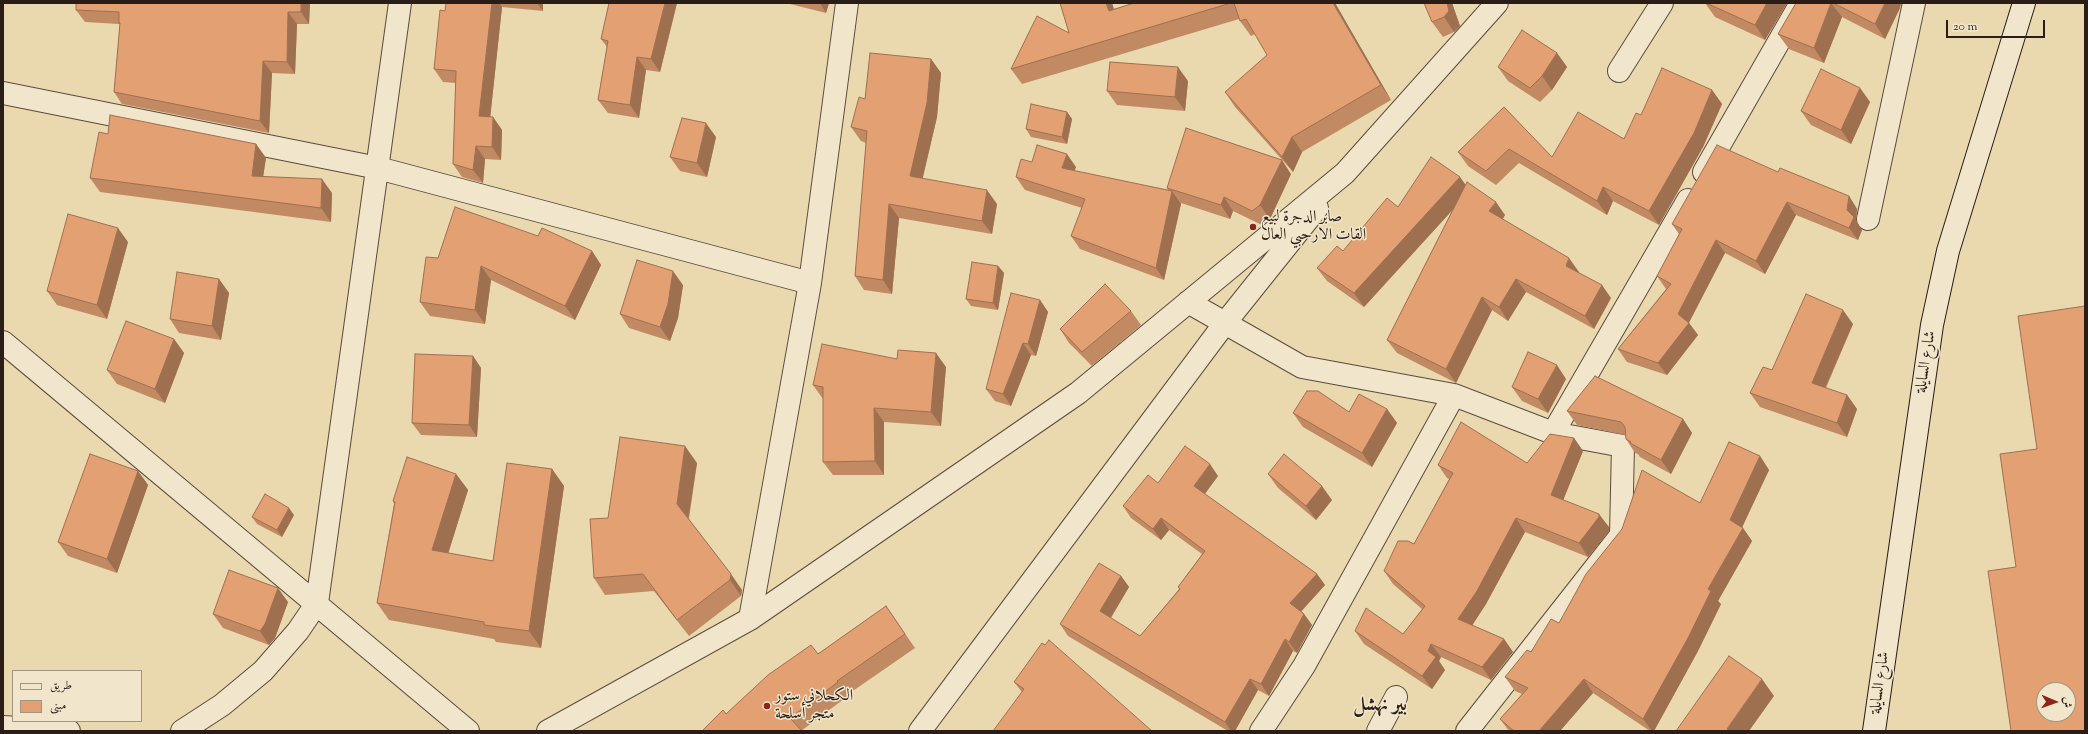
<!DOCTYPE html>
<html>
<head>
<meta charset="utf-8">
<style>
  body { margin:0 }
  #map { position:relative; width:2088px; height:734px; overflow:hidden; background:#ead8af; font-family:"Sorts Mill Goudy",Amiri,serif }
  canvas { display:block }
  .frame { position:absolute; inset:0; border:4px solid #2a1d18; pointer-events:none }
  .legend { position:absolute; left:12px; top:670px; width:130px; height:52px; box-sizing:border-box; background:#f1e6cb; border:1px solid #a19683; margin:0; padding:5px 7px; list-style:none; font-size:12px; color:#2a1d18 }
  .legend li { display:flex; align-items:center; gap:8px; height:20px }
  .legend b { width:20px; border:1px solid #a19683 }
  .north { position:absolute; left:2036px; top:682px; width:40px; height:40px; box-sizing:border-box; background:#f1e6cb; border:1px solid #a19683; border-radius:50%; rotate:92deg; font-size:11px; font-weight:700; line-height:16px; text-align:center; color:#2a1d18 }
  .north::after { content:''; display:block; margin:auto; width:14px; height:18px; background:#8f2418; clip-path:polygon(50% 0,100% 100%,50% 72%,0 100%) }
  .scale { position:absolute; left:1946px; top:20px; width:99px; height:18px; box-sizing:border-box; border:2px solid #2a1d18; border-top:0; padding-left:5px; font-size:12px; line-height:14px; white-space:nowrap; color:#2a1d18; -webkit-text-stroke:3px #f1e6cb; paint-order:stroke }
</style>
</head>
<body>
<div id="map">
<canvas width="2088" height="734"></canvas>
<div class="frame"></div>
<ul class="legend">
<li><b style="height:5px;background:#f1e6cb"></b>طريق</li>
<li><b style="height:11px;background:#e2a073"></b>مبنى</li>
</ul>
<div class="north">ش</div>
<div class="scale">20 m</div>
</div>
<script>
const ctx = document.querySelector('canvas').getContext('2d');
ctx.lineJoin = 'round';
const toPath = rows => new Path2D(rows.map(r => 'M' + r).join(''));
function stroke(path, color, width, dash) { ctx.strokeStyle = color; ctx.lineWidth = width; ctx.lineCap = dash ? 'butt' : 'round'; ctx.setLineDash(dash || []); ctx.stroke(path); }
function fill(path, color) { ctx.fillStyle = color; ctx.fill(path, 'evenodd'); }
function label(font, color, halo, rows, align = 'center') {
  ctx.font = font + ' "Sorts Mill Goudy",Amiri,serif'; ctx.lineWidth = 3; ctx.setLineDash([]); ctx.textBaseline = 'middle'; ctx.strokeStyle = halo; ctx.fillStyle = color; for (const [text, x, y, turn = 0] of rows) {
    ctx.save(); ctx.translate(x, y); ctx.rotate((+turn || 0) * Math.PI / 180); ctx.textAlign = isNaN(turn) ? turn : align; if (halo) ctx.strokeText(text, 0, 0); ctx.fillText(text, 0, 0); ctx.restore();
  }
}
const street = toPath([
  [1619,71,1662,3],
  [3,93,378,168,810,283],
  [1704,172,1801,3],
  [1868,219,1914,3],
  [1188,302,1302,367,1454,395,1553,433,1623,446,1621,535,1467,731],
  [3,342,468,731],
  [1553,433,1688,200],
  [750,619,810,283,847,3],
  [3,727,69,731],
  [182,731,222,705,263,671,298,631,317,603,400,3],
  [548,731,750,619,1078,393,1345,173,1497,3],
  [920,731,1225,323,1317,208],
  [1261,731,1304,666,1454,395],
  [1378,731,1396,697]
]);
const secondary = toPath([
  [1874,731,1932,325,1948,251,2024,3]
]);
stroke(street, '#5a4c3e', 24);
stroke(secondary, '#2a1d18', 24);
stroke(street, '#f1e6cb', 22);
stroke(secondary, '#f1e6cb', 22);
fill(toPath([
  [76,3,310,3,309,24,297,24,295,74,272,73,269,133,122,104,114,92,120,25,119,24,85,22,76,10],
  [446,3,543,3,543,11,502,7,490,117,493,117,502,130,501,160,485,159,483,183,462,177,453,164,456,83,443,82,434,69,445,11],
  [677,3,660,72,646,70,639,118,608,113,598,100,607,47,601,39],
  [786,3,829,3,826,13],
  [1060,3,1112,3,1114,9,1134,3,1335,3,1391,100,1302,152,1293,172,1235,107,1225,92,1267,55,1255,34,1251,36,1240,21,1239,19,1022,84,1011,69,1069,33],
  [1424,3,1452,3,1460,26,1454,32,1443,37,1432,22],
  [1705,3,1787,3,1765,40,1715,17],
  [1796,3,1901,3,1900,8,1885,39,1842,17,1824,63,1789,49,1778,34],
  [1557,53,1567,67,1552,90,1540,102,1508,81,1498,67],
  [931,59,941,73,937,117,922,179,997,204,992,234,899,218,892,294,864,290,855,276,866,143,861,141,851,127,865,99],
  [1188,81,1185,111,1117,105,1107,91],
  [1860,88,1870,102,1851,144,1811,125,1801,111],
  [1712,90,1722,104,1703,147,1659,225,1613,201,1607,215,1519,163,1496,185,1468,166,1458,152,1504,107,1552,157,1624,139,1641,115],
  [1067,112,1072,119,1067,144,1031,137,1026,129],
  [108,134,256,144,266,158,263,177,332,193,331,222,100,192,90,178],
  [716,137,707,177,680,171,670,157],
  [1032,162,1076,167,1074,171,1168,190,1167,188,1291,174,1270,219,1262,225,1233,211,1230,219,1181,203,1164,280,1080,249,1071,236,1082,208,1025,190,1016,177],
  [1778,172,1849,196,1857,209,1856,221,1862,230,1858,240,1796,215,1765,274,1725,253,1689,323,1698,335,1667,375,1627,362,1618,349,1666,289,1657,276,1679,234,1672,224],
  [1460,177,1465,185,1505,215,1503,219,1579,272,1578,272,1611,298,1594,329,1526,292,1508,321,1492,310,1456,383,1397,353,1387,340,1453,209,1364,307,1327,281,1317,268,1343,251,1398,207],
  [538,236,592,251,601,265,575,320,491,280,485,324,430,316,420,302,438,258],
  [128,242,107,319,57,305,47,291],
  [998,266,1004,273,998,310,971,306,966,299],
  [219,279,229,293,221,340,179,333,170,319],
  [683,285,678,318,670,341,629,328,620,314],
  [1040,300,1048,312,1036,356,1031,355,1011,406,995,401,986,389],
  [1131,311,1141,325,1092,366,1069,343,1060,329],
  [1853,324,1826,388,1847,395,1857,409,1847,437,1760,407,1750,393,1772,370],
  [174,339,184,353,165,403,117,384,107,370],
  [473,356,481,368,477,437,421,435,412,423],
  [897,359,946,367,941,426,884,422,884,475,833,475,823,462,823,399,813,385],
  [1566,379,1548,413,1522,401,1512,387],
  [1387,409,1397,423,1372,467,1303,427,1293,413,1349,412],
  [1567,411,1683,419,1692,433,1671,474,1640,457,1638,454,1635,453,1626,439,1625,435,1577,425],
  [1574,438,1583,451,1563,500,1609,527,1609,531,1588,557,1525,532,1486,604,1472,625,1504,639,1513,652,1491,680,1441,657,1439,661,1445,670,1432,689,1364,644,1355,631,1403,634,1422,609,1393,584,1384,571,1414,544,1449,479,1447,478,1438,465,1527,463],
  [1760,456,1769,470,1742,527,1752,541,1718,601,1721,604,1698,651,1654,731,1650,731,1593,693,1560,731,1509,731,1500,719,1522,694,1515,691,1505,677,1559,623,1622,529,1700,503],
  [697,463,689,519,742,590,741,596,689,636,654,591,605,595,594,578,608,518],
  [552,469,564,486,541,648,496,642,494,639,389,620,377,603,394,504,393,501,456,474,468,490,448,553,493,561],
  [138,471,148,485,117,573,68,556,58,542],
  [1268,474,1332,500,1316,520,1278,488],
  [1218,476,1204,494,1317,574,1325,585,1301,611,1304,614,1312,625,1297,653,1293,651,1269,696,1258,690,1235,731,1228,731,1068,636,1060,624,1121,576,1129,587,1111,618,1140,636,1179,589,1178,587,1202,554,1169,530,1161,540,1131,518,1123,506,1158,483],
  [294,515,282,537,257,524,252,517],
  [288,602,275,638,269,645,223,628,213,614],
  [886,606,915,648,847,695,848,696,801,731,726,714,818,654],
  [1014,682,1152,731,1022,692]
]), '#c28a63');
fill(toPath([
  [301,3,310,3,309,24,301,12],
  [492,3,499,3,502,7,489,129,479,116],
  [537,3,543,3,543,11],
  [665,3,677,3,660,72,651,59],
  [820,3,829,3,826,13],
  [1106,3,1112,3,1119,26,1109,11],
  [1333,3,1335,3,1391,100,1381,85],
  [1447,3,1452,3,1460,26,1454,32,1444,17],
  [1767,3,1787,3,1765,40,1755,25],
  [1831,3,1842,17,1824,63,1814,48],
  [1885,3,1901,3,1900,8,1885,39,1875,24],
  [288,12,297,24,295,74,287,62],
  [1557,53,1567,67,1552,90,1542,76],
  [637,57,646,70,639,118,630,105],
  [931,59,941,73,937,117,920,190,910,176],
  [263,61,272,73,269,133,260,121],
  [1178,67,1188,81,1185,111,1175,97],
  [1860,88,1870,102,1851,144,1841,130],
  [1712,90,1722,104,1703,147,1659,225,1649,211],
  [1067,112,1072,119,1067,144,1062,137],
  [493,117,502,130,501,160,492,147],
  [706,123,716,137,707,177,697,163],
  [1292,137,1302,152,1293,172,1282,157],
  [256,144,266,158,261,190,252,176],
  [476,146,485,159,483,183,473,170],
  [1067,154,1076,167,1071,181,1062,168],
  [1282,160,1291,174,1270,219,1260,205],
  [1460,177,1470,191,1364,307,1354,293],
  [322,179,332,193,331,222,321,208],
  [1603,187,1613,201,1607,215,1597,201],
  [987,190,997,204,992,234,982,221],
  [1172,191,1181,204,1164,280,1156,268],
  [1849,196,1857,209,1856,221,1862,230,1858,240,1849,228,1847,210],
  [1224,197,1233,211,1230,219,1221,205],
  [1496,202,1505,215,1499,224,1489,211],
  [1787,202,1796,215,1765,274,1756,261],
  [889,204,899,218,892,294,883,280],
  [118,228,128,242,107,319,97,305],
  [1716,240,1725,253,1688,324,1689,323,1698,335,1667,375,1658,363,1678,314],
  [592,251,601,265,575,320,565,306],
  [1569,258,1579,272,1575,279,1566,266],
  [481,266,491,280,485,324,475,310],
  [998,266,1004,273,998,310,993,303],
  [673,271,683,285,678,318,670,341,660,327],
  [219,279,229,293,221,340,212,326],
  [1516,279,1526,292,1508,321,1499,307],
  [1602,285,1611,298,1594,329,1585,316],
  [1482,297,1492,310,1456,383,1446,369],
  [1040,300,1048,312,1036,356,1028,344],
  [1843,310,1853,324,1821,397,1812,383],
  [174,339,184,353,165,403,155,389],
  [1023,343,1031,355,1011,406,1003,394],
  [936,353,946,367,941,426,931,412],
  [473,356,481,368,477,437,469,425],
  [1557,365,1566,379,1548,413,1538,399],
  [1847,395,1857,409,1847,437,1837,423],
  [874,408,884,422,884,475,875,461],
  [1387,409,1397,423,1372,467,1362,453],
  [1683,419,1692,433,1671,474,1661,460],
  [1574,438,1583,451,1560,508,1551,495],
  [685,446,697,463,688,520,677,504],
  [1760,456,1769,470,1739,534,1730,520],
  [1210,464,1218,476,1202,498,1194,486],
  [552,469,564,486,541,648,529,631],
  [138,471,148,485,117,573,107,559],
  [456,474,468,490,444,567,432,550],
  [1322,486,1332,500,1316,520,1306,506],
  [289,508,294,515,282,537,277,530],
  [1599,514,1609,527,1609,531,1588,557,1579,543],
  [1161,518,1169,530,1161,540,1153,529],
  [1516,518,1525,532,1486,604,1468,632,1458,619],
  [1743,528,1752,541,1718,601,1721,604,1698,651,1654,731,1652,731,1643,719,1708,589],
  [731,574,742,590,741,596,730,580],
  [1317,574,1325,585,1298,615,1290,603],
  [1121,576,1129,587,1108,622,1100,611],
  [278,588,288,602,275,638,269,645,260,631],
  [1304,614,1312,625,1297,653,1289,642],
  [1285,639,1293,651,1269,696,1261,684],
  [1504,639,1513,652,1491,680,1482,667],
  [1431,644,1441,657,1439,661,1445,670,1432,689,1422,676,1428,651],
  [1250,679,1258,690,1235,731,1231,731,1225,722],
  [1584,679,1593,693,1560,731,1539,731],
  [1762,679,1774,696,1749,731,1728,731,1727,729]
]), '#9e7050');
const building = toPath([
  [76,3,301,3,301,12,288,12,287,62,263,61,260,121,114,92,120,23,119,23,119,12,76,10,76,3],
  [446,3,492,3,479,116,493,117,492,147,476,146,473,170,453,164,456,71,434,69,440,10,445,11,446,3],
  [609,3,665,3,651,59,637,57,630,105,598,100,608,41,601,39,609,3],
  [1060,3,1106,3,1109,11,1134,3,1231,3,1011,69,1037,16,1069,33,1060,3],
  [1234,3,1333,3,1381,85,1292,137,1282,157,1225,92,1267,55,1246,19,1240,21,1234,3],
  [1424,3,1447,3,1449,11,1444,17,1432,22,1424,3],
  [1706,3,1767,3,1755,25,1706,3],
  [1796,3,1831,3,1814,48,1778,34,1796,3],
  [1833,3,1885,3,1875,24,1833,3],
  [1522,30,1557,53,1542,76,1530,88,1498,67,1522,30],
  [870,53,931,59,927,103,910,176,987,190,982,221,889,204,883,280,855,276,867,131,851,127,859,97,865,99,870,53],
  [1110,62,1178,67,1175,97,1107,91,1110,62],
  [1662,68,1712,90,1694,133,1649,211,1603,187,1597,201,1509,149,1486,171,1458,152,1504,107,1552,157,1578,112,1624,139,1636,113,1641,115,1662,68],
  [1821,69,1860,88,1841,130,1801,111,1821,69],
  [1031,104,1067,112,1062,137,1026,129,1031,104],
  [110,115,256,144,252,176,322,179,321,208,90,178,99,132,108,134,110,115],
  [682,118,706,123,697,163,670,157,682,118],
  [1186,128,1282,160,1260,205,1252,211,1224,197,1221,205,1167,188,1186,128],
  [1037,145,1067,154,1062,168,1172,191,1156,268,1071,236,1085,199,1016,177,1021,159,1032,162,1037,145],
  [1717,145,1778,172,1780,168,1849,196,1847,210,1854,217,1849,228,1787,202,1756,261,1716,240,1678,314,1689,323,1658,363,1618,349,1671,284,1657,276,1682,229,1672,224,1717,145],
  [1431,157,1460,177,1354,293,1317,268,1337,246,1343,251,1387,198,1398,207,1431,157],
  [1467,182,1496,202,1489,211,1569,258,1566,266,1602,285,1585,316,1516,279,1499,307,1482,297,1446,369,1387,340,1467,182],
  [455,207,538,236,542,228,592,251,565,306,481,266,475,310,420,302,426,257,438,258,455,207],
  [68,214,118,228,97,305,47,291,68,214],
  [637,260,673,271,668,304,660,327,620,314,637,260],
  [972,262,998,266,993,303,966,299,972,262],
  [177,272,219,279,212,326,170,319,177,272],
  [1105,284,1131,311,1082,352,1060,329,1105,284],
  [1011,293,1040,300,1028,344,1023,343,1003,394,986,389,1011,293],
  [1806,294,1843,310,1812,383,1847,395,1837,423,1750,393,1763,367,1772,370,1806,294],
  [2085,306,2085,731,2011,731,1988,571,2016,567,2000,454,2037,449,2018,316,2085,306],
  [2044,690,2068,690,2068,714,2044,714,2044,690],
  [126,321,174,339,155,389,107,370,126,321],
  [822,344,897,359,898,350,936,353,931,412,874,408,875,461,823,462,823,387,813,385,822,344],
  [1528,352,1557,365,1538,399,1512,387,1528,352],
  [415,354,473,356,469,425,412,423,415,354],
  [1595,376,1683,419,1661,460,1630,443,1631,442,1626,439,1625,427,1621,422,1567,411,1595,376],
  [1307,391,1318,391,1349,412,1359,394,1387,409,1362,453,1293,413,1307,391],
  [1461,422,1527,463,1550,434,1574,438,1551,495,1599,514,1599,517,1579,543,1516,518,1477,591,1458,619,1504,639,1482,667,1431,644,1428,651,1436,657,1422,676,1355,631,1366,608,1403,634,1425,606,1384,571,1398,541,1408,541,1414,544,1453,473,1438,465,1461,422],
  [620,437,685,446,677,504,731,574,730,580,677,620,643,574,594,578,590,519,608,518,620,437],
  [1729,442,1760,456,1730,520,1743,528,1708,589,1711,591,1688,638,1643,719,1584,679,1539,731,1514,731,1500,719,1528,688,1505,677,1527,650,1531,652,1551,619,1559,623,1586,574,1622,529,1642,470,1700,503,1729,442],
  [1185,446,1210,464,1194,486,1317,574,1290,603,1304,614,1289,642,1285,639,1261,684,1250,679,1225,722,1060,624,1099,563,1121,576,1100,611,1140,636,1180,589,1178,587,1205,551,1161,518,1153,529,1123,506,1148,475,1158,483,1185,446],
  [90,454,138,471,107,559,58,542,90,454],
  [1284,454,1322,486,1306,506,1268,474,1284,454],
  [407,457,456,474,432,550,493,561,507,463,552,469,529,631,484,625,484,622,377,603,395,502,393,501,407,457],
  [265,494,289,508,277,530,252,517,265,494],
  [229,570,278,588,265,624,260,631,213,614,229,570],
  [886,606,905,634,837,681,838,682,790,718,802,731,702,731,723,710,726,714,768,675,811,645,818,654,886,606],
  [1049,640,1152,731,993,731,1024,689,1014,682,1042,643,1045,645,1049,640],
  [1729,656,1762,679,1727,729,1731,731,1676,731,1729,656]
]);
fill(building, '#e2a073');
stroke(building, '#9e7050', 1);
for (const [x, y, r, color] of [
  [1253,227,4,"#8f2418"],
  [767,706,4,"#8f2418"]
]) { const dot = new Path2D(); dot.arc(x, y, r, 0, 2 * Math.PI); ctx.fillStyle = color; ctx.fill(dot); stroke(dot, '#f1e6cb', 1.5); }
label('16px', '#2a1d18', '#f1e6cb', [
  ["صابر الدجرة لبيع",1261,218],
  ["القات الارحبي العال",1261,236],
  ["الكحلاني ستور",775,697],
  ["متجر أسلحة",775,715]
], 'left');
label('16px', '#2a1d18', '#f1e6cb', [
  ["شارع السايلة",1927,362,-81],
  ["شارع السايلة",1881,683,-82]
]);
label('bold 20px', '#2a1d18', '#f1e6cb', [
  ["بير نهشل",1380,707]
]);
</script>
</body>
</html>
